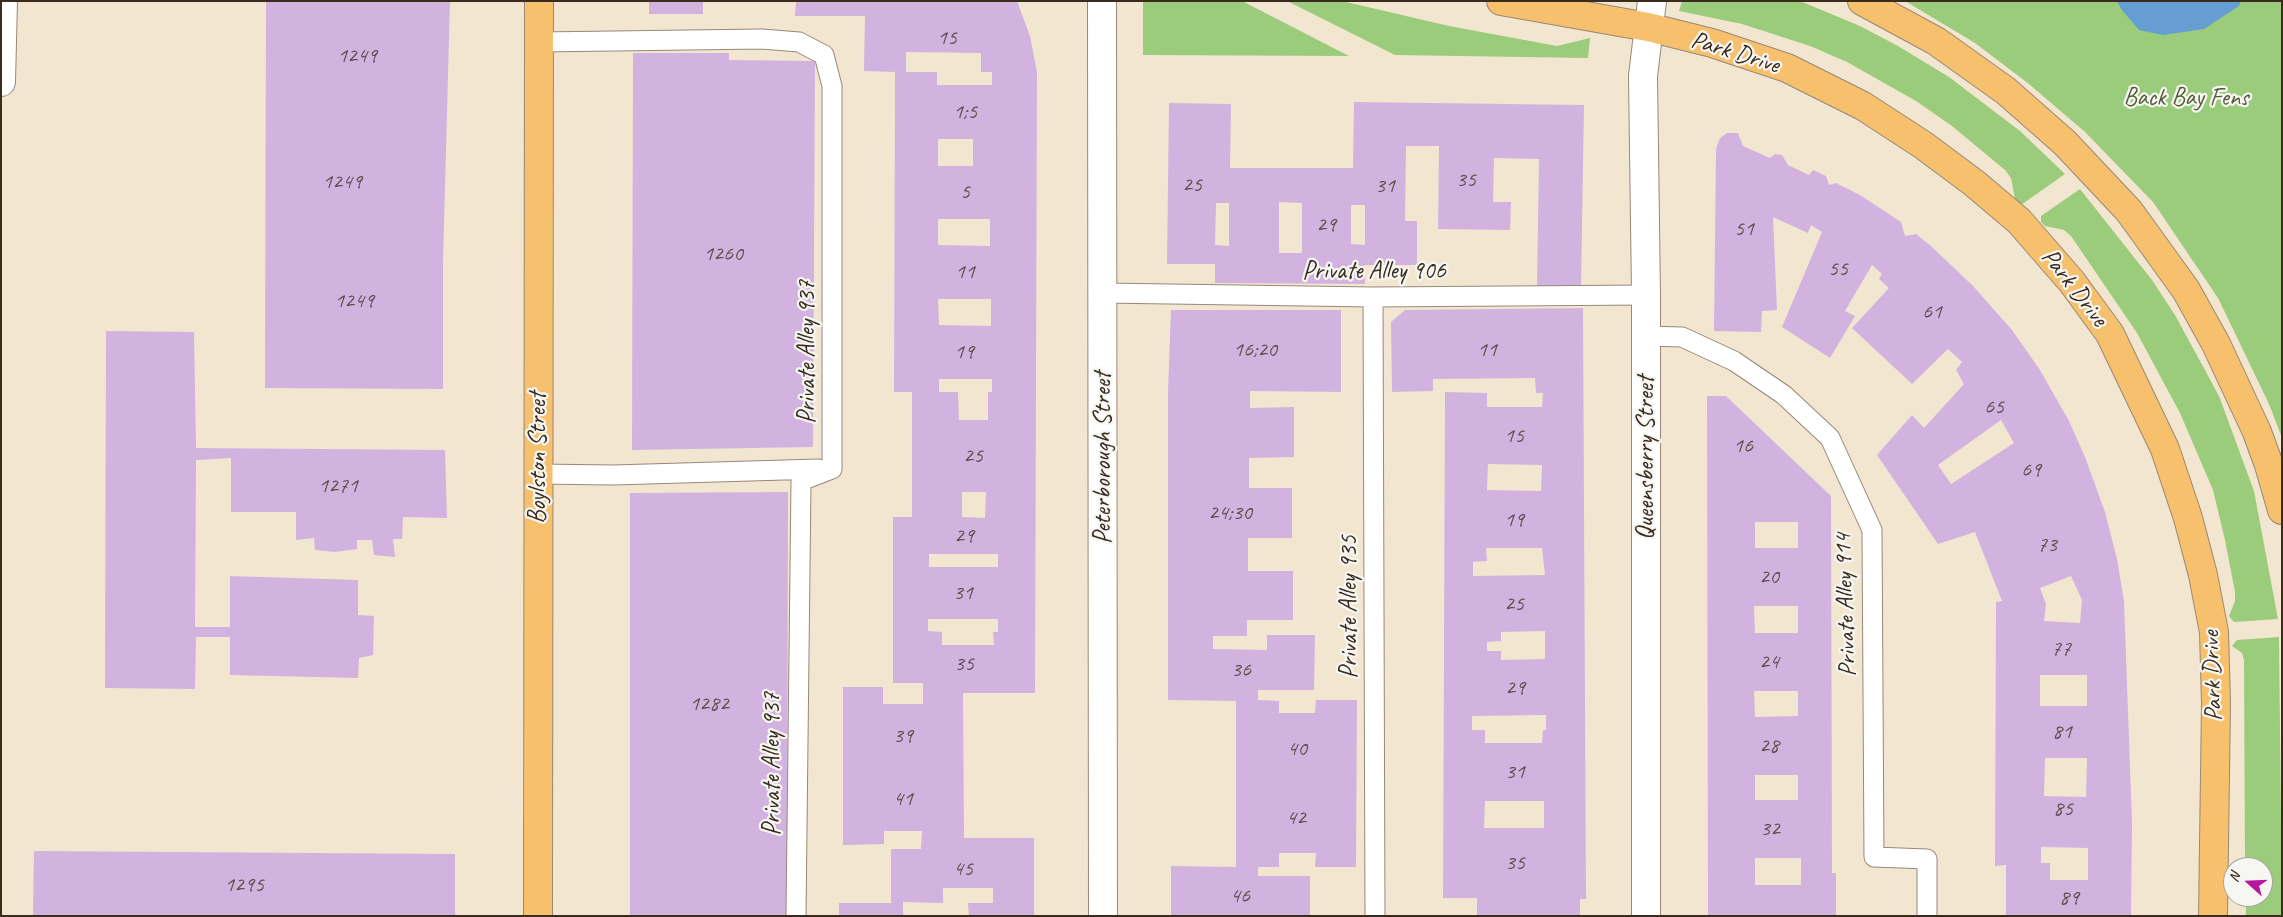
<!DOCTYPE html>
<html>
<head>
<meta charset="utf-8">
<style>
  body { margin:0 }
  #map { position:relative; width:2283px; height:917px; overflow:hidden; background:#f3e6d1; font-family:Caveat,sans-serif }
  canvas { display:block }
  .frame { position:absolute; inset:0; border:2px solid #3b2a1e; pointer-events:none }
  .north { position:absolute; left:2223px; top:857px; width:50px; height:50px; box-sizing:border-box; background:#f6f6f2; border:1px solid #aba49d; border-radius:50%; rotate:290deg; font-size:14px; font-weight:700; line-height:20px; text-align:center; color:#3b2a1e }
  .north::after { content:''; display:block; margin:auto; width:18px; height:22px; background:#b5179e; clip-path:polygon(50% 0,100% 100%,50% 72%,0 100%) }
</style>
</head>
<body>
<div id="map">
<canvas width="2283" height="917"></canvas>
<div class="frame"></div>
<div class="north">N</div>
</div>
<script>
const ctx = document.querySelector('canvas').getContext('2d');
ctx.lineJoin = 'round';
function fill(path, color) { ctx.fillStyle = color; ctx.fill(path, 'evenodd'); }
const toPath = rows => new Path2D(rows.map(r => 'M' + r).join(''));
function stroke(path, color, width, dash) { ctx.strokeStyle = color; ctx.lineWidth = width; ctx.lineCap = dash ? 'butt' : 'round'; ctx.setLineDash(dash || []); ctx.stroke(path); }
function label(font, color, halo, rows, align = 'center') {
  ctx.font = font + ' Caveat,sans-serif'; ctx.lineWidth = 4.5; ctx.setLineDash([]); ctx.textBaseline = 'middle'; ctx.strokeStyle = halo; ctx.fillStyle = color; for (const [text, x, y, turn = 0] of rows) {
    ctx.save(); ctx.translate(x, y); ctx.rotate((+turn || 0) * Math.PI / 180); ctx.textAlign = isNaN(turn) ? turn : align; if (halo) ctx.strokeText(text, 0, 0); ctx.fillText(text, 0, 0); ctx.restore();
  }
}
fill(toPath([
  [1143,1,1242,1,1349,56,1143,55],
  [1287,1,1342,1,1449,26,1557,46,1590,38,1588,58,1395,55],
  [1682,1,1800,1,1860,26,1898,46,1949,77,2020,131,2065,174,2021,205,2015,199,2011,178,2005,170,1952,126,1916,101,1847,62,1810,46,1742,24,1679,11],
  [1905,1,2282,1,2282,438,2269,404,2218,298,2153,202,2085,132,2029,84,1975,43],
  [2080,189,2152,280,2175,315,2219,396,2254,491,2278,619,2234,622,2229,616,2235,601,2235,592,2225,540,2213,490,2180,413,2137,333,2071,236,2064,230,2045,226,2041,222,2041,216],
  [2279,637,2282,916,2246,916,2246,897,2263,897,2263,867,2245,867,2244,660,2242,653,2232,646,2237,640]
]), '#9acc7c');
fill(toPath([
  [2117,1,2241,1,2239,6,2204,29,2163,35,2139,30,2121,9]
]), '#649ed3');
fill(toPath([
  [266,1,450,1,443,262,443,389,265,388],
  [649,1,703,1,703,14,649,14],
  [796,1,1017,1,1030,36,1037,72,1035,693,963,693,964,838,1034,838,1034,916,969,916,968,903,993,903,993,888,943,888,943,903,903,902,903,916,839,916,839,903,891,903,891,849,921,849,922,831,884,831,884,844,843,845,843,687,883,687,883,704,923,704,923,683,893,683,893,517,912,517,912,392,894,392,895,72,864,71,865,16,795,16],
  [906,52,981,53,981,72,992,72,992,85,937,85,937,72,906,72],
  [938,139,973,139,973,166,938,166],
  [938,219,990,219,990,246,938,245],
  [938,299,991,299,991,326,939,325],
  [939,379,992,379,992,392,988,392,988,420,959,420,958,392,939,392],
  [962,492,986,492,985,518,962,517],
  [929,554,998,554,998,567,929,567],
  [928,619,998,619,998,632,993,632,994,645,942,645,942,632,928,631],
  [633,53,729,53,729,60,815,61,813,447,632,450],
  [1354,102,1584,105,1581,287,1537,286,1539,159,1494,158,1493,202,1511,202,1510,230,1438,229,1439,146,1406,146,1405,221,1417,221,1417,265,1364,265,1365,284,1215,283,1215,264,1167,264,1169,103,1231,104,1230,168,1353,168],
  [1279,202,1302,203,1302,253,1279,253],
  [1216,203,1229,203,1229,246,1215,245],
  [1351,205,1365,205,1365,245,1351,244],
  [1727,133,1738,133,1743,146,1770,158,1775,154,1782,155,1788,165,1809,175,1813,170,1826,176,1829,185,1836,183,1860,195,1901,222,1905,236,1916,234,1931,246,1973,286,2012,330,2040,370,2069,421,2085,457,2105,512,2117,559,2124,601,2132,822,2131,916,2006,916,2006,865,1995,866,1996,602,2002,601,1975,532,1938,544,1877,455,1912,415,1924,428,1964,384,1956,370,1962,362,1948,349,1912,384,1852,328,1889,288,1879,279,1882,274,1872,265,1845,311,1855,316,1830,358,1782,327,1822,232,1811,225,1808,233,1773,217,1777,310,1762,311,1761,332,1714,331,1716,149,1720,138],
  [2001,420,2014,443,1951,484,1938,465],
  [2071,576,2082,600,2080,623,2044,621,2046,604,2040,588],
  [2040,675,2087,675,2087,706,2040,706],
  [2045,758,2087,758,2086,797,2044,796],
  [2041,847,2088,848,2088,880,2050,880,2050,863,2041,863],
  [1583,308,1586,899,1580,899,1580,916,1477,916,1477,898,1443,898,1445,392,1487,393,1487,407,1542,407,1543,393,1536,393,1535,378,1433,379,1433,391,1392,392,1391,322,1405,310],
  [1488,464,1542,465,1541,491,1487,490],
  [1486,548,1542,548,1545,575,1473,576,1473,562,1487,561],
  [1545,631,1545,659,1501,660,1501,651,1487,651,1487,642,1501,641,1501,632],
  [1546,715,1546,730,1543,730,1542,743,1485,743,1485,730,1472,730,1472,716],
  [1485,801,1544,801,1544,828,1484,828],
  [1171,310,1341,310,1341,392,1250,391,1250,408,1294,407,1294,457,1249,458,1249,488,1292,488,1292,538,1248,538,1248,571,1293,571,1293,620,1247,620,1247,636,1213,636,1213,649,1267,650,1267,635,1315,635,1314,690,1258,690,1258,700,1279,701,1279,713,1315,713,1316,700,1357,700,1356,867,1315,867,1316,853,1279,853,1279,867,1258,867,1258,876,1310,876,1310,916,1171,916,1171,866,1236,867,1236,701,1168,700,1168,391],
  [106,331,194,332,196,448,445,450,447,518,403,517,402,539,393,539,395,557,374,555,372,540,357,540,357,549,335,552,315,550,314,538,296,540,296,512,231,512,231,458,196,460,195,627,230,627,230,576,358,580,358,615,374,616,373,655,359,658,358,678,230,675,230,637,196,637,195,689,105,688],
  [1707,396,1726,396,1831,496,1832,873,1836,873,1836,916,1708,916],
  [1755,522,1798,522,1798,548,1755,548],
  [1754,606,1798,606,1798,633,1755,633],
  [1754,691,1798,691,1798,716,1755,717],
  [1755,775,1798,775,1798,800,1755,800],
  [1755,858,1801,858,1801,885,1755,885],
  [788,492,787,916,630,916,630,493],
  [34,851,455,854,455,916,33,916]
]), '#d2b3df');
const lane = toPath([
  [539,42,762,39,799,42,824,55,832,86,832,469,801,481,796,916],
  [1102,293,1373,297,1646,295],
  [1373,297,1375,916],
  [1646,336,1682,337,1734,361,1784,395,1830,438,1872,530,1874,857,1927,859,1927,916],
  [538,474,613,475,819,469]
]);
const street = toPath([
  [1102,1,1103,916],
  [1,82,3,1],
  [1646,916,1646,295,1643,76,1652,1]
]);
const primary = toPath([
  [1501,1,1648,27,1712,43,1787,68,1863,106,1923,145,1974,183,2019,221,2072,282,2110,334,2165,449,2188,518,2203,575,2214,632,2216,703,2213,916],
  [1862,1,1936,41,2006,91,2065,143,2129,211,2186,290,2216,344,2257,432,2269,465,2282,510]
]);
const highway = toPath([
  [538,916,539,1]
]);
stroke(lane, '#978878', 21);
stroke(street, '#978878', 30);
stroke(primary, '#978878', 30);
stroke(highway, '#978878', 30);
stroke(lane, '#fff', 19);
stroke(street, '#fff', 28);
stroke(primary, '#f7c06c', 28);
stroke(highway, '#f7c06c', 28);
label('22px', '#614c4e', null, [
  ["15",947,38],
  ["1249",357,56],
  ["1;5",965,112],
  ["35",1466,180],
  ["1249",342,182],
  ["25",1192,185],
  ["31",1385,186],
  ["5",965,192],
  ["29",1326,225],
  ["51",1744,229],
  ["1260",723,254],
  ["55",1838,269],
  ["11",965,272],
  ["1249",354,301],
  ["61",1932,312],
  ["16;20",1255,350],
  ["11",1487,350],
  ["19",964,352],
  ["65",1994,407],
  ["15",1514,436],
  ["16",1743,446],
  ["25",973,456],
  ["69",2031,470],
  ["1271",338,486],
  ["24;30",1230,513],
  ["19",1514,520],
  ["29",964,536],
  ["73",2047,545],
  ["20",1769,577],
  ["31",963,593],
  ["25",1514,604],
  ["77",2061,649],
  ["24",1769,662],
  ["35",964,664],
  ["36",1241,670],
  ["29",1515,688],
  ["1282",709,704],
  ["81",2062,732],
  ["39",903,736],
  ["28",1769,746],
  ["40",1297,749],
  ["31",1515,772],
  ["41",903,799],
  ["85",2063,809],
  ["42",1296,818],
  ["32",1770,829],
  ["35",1515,863],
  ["45",963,869],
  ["1295",244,885],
  ["46",1240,896],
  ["89",2069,898]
]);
label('25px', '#3b2a1e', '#f6f6f2', [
  ["Park Drive",1735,53,17],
  ["Private Alley 906",1374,271],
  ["Park Drive",2074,288,52],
  ["Private Alley 937",807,352,-90],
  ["Boylston Street",538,458,-90],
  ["Peterborough Street",1103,458,-90],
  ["Queensberry Street",1646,458,-90],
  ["Private Alley 914",1846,605,-92],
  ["Private Alley 935",1349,607,-90],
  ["Park Drive",2213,676,-92],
  ["Private Alley 937",772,764,-90]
]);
label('25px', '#585b3a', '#f6f6f2', [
  ["Back Bay Fens",2186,98]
]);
</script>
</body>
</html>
